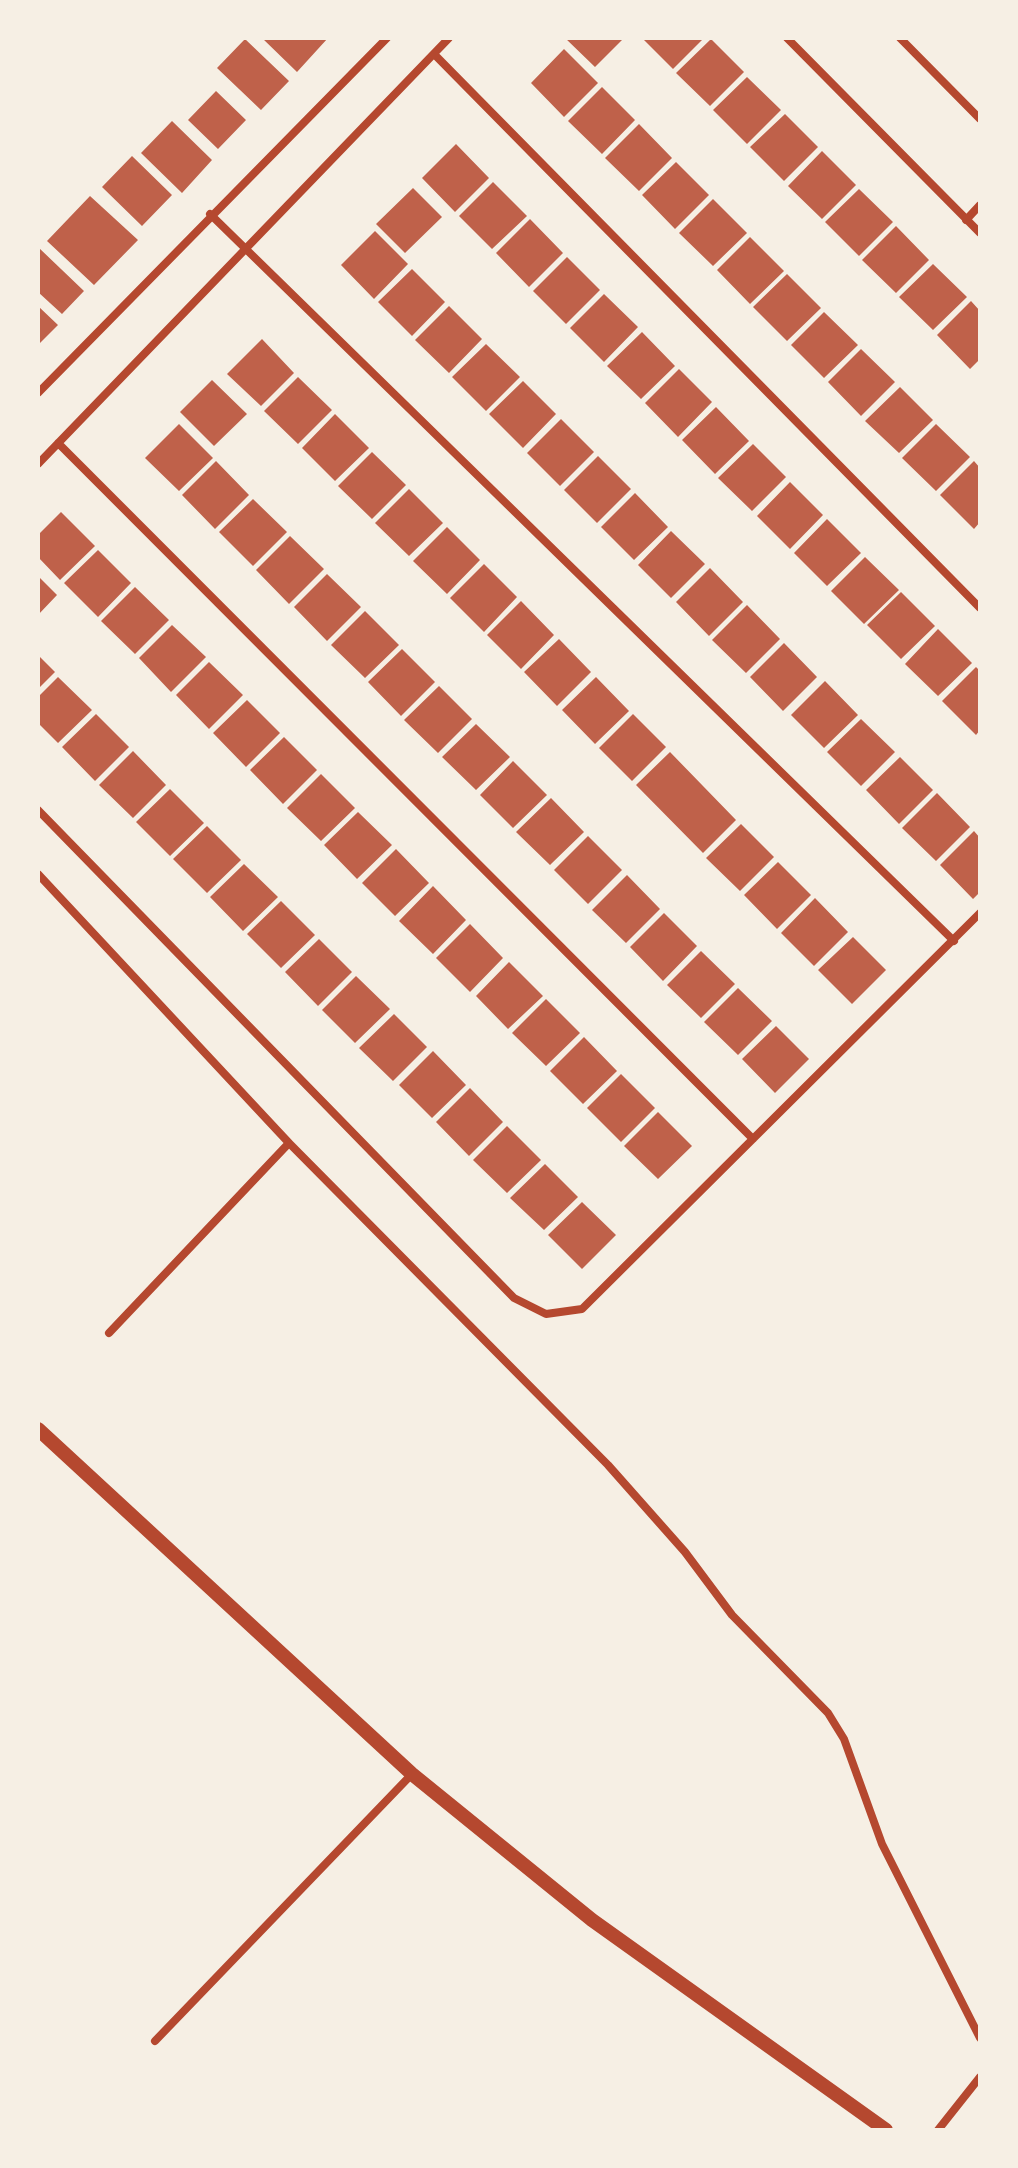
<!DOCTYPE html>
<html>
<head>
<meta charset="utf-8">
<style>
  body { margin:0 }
  #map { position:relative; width:1018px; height:2168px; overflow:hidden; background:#f6efe4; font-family:"Varela Round",sans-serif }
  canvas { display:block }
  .frame { position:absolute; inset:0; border:40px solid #f6efe4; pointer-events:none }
</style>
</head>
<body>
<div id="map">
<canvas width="1018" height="2168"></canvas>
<div class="frame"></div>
</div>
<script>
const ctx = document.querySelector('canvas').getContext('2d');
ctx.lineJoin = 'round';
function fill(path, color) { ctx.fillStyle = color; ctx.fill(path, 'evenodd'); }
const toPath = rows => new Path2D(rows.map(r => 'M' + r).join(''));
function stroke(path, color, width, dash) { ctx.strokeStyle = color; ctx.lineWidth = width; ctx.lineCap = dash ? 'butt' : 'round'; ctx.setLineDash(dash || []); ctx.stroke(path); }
fill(toPath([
  [262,38,328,38,297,72],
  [565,38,624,38,595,67],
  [642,38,704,38,673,69],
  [245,39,289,81,261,110,217,68],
  [711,39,744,72,710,106,676,73],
  [564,49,598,83,564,117,531,83],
  [747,77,781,110,747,144,713,110],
  [602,87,635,120,602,154,568,121],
  [216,91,246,120,218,149,188,120],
  [785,114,818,147,784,181,750,147],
  [172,121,212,160,182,193,141,153],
  [639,124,672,158,639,191,605,158],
  [456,144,489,178,455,212,422,178],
  [822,151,856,185,822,219,788,186],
  [132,156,172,195,142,226,102,187],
  [676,162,709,195,675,229,642,195],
  [493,182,527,216,492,249,459,216],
  [413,188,442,217,405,253,376,224],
  [859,189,893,222,859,256,825,222],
  [90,196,138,240,94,285,47,241],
  [713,199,747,233,713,266,679,233],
  [530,219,563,253,529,287,496,253],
  [896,226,929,260,896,293,862,260],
  [375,231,408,264,374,299,341,265],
  [750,237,784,271,750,304,717,270],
  [38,247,84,291,62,314,38,292],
  [567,257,600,290,566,324,533,291],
  [933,264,967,297,933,330,899,297],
  [412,269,445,302,412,336,378,302],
  [787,274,821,308,787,341,753,307],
  [604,294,638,327,604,362,570,328],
  [971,301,980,311,980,359,970,369,937,335],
  [38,306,58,325,38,345],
  [449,306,482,339,449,373,415,340],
  [824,312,858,345,824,378,791,345],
  [642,332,675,366,641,399,607,366],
  [262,339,294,373,261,406,227,374],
  [486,344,520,377,486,411,452,377],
  [861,349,895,382,861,416,828,382],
  [679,369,712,402,678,437,645,403],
  [298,377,332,410,298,444,264,411],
  [212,380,247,414,214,446,180,412],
  [523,381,556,414,523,448,489,414],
  [900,387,933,420,899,453,865,421],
  [716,407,749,441,715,474,682,440],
  [335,414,369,448,335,481,302,448],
  [561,419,594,452,560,486,527,453],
  [179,424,213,458,179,491,145,458],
  [936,424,970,457,936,491,902,458],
  [753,444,786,477,752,511,718,478],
  [372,452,406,485,372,519,338,486],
  [598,456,631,489,597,523,564,490],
  [216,461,249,495,215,529,182,495],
  [974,461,980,468,980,522,974,529,940,495],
  [790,482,823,515,790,549,757,516],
  [409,489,443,523,409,556,375,523],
  [635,493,668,527,634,560,601,527],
  [253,499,287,532,253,566,219,532],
  [61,512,95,546,60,580,38,557,38,535],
  [827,519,861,553,827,586,794,553],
  [447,527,480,560,447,594,413,561],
  [671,531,705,564,671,598,638,565],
  [290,536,324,569,289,604,256,570],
  [98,550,131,583,98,617,64,583],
  [865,557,899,590,864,624,831,591],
  [484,564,517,597,484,632,450,598],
  [710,568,743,602,709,636,676,602],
  [327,574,361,607,327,641,294,607],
  [38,576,57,595,38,615],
  [135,587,169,620,135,654,101,621],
  [901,592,935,626,901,659,867,625],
  [521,601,554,635,521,669,487,635],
  [747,605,780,639,746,673,712,640],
  [365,611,399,645,365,678,331,645],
  [172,625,206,657,171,692,139,658],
  [938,629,972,663,938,696,905,664],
  [559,639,591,672,557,706,524,672],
  [784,643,817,677,783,711,750,677],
  [402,649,435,682,401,716,368,682],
  [38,655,55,672,38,689],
  [209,662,243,695,209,729,176,695],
  [976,667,980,671,980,730,976,735,942,701],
  [58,677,92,710,58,743,38,723,38,697],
  [596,677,629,711,595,744,562,710],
  [825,681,858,715,824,748,791,715],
  [439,686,472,719,438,753,404,720],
  [247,700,280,733,246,767,213,733],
  [96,714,129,747,95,781,62,747],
  [633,714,666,747,632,781,599,748],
  [861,719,895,752,861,786,827,752],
  [476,724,510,757,476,790,442,757],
  [284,737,317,770,283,804,250,770],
  [133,751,166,785,133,818,99,785],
  [670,752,736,820,703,853,636,785],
  [900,757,933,790,899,824,866,790],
  [513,761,547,795,513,828,480,795],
  [321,774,355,808,321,841,287,808],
  [170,789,204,823,170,856,136,822],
  [937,793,970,827,936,861,902,828],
  [551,798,584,832,550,865,516,832],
  [358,812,392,845,357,879,324,845],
  [741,824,774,857,740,891,706,858],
  [207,826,241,860,207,893,173,859],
  [974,831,980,838,980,892,973,899,940,865],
  [588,836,622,870,588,904,554,870],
  [396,849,429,883,395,916,362,883],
  [778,862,811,895,777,929,744,895],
  [244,864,278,897,243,931,210,897],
  [627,875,660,909,626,943,592,910],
  [433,886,466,920,433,954,399,921],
  [815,898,848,932,814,966,781,933],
  [281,901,315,935,281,968,247,934],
  [664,913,697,946,663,981,630,947],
  [470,924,503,958,470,992,436,958],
  [853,937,886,970,852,1004,818,970],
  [319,939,352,972,318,1006,285,972],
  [701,951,735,984,701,1018,667,985],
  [509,962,543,996,508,1029,476,996],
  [356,976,390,1009,355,1043,322,1010],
  [738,988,772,1021,738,1055,704,1022],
  [546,999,580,1033,546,1066,512,1033],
  [394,1014,427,1047,393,1081,359,1048],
  [776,1026,809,1059,775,1093,742,1059],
  [584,1037,617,1071,583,1104,550,1071],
  [433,1051,466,1085,432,1118,399,1085],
  [621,1074,655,1108,621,1142,587,1108],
  [470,1088,503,1122,469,1156,436,1122],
  [658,1112,692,1146,658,1179,624,1146],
  [507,1126,541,1160,507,1193,473,1160],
  [545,1164,578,1197,544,1230,510,1198],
  [582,1202,616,1235,582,1269,548,1235]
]), '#bf614a');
stroke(toPath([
  [787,38,980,233],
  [900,38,980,119],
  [434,54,980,608],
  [210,214,954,941],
  [966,220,980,205],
  [38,393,387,38],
  [58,443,753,1139],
  [38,464,449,38],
  [38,810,514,1298,546,1314,582,1309,980,913],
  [38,874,289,1143,608,1465,685,1552,732,1615,828,1713,844,1739,882,1844,980,2038],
  [109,1333,289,1143],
  [155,2041,412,1774],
  [938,2130,980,2077]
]), '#b5482f', 8);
stroke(toPath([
  [38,1429,412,1774,592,1920,886,2130]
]), '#b5482f', 14);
</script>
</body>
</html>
